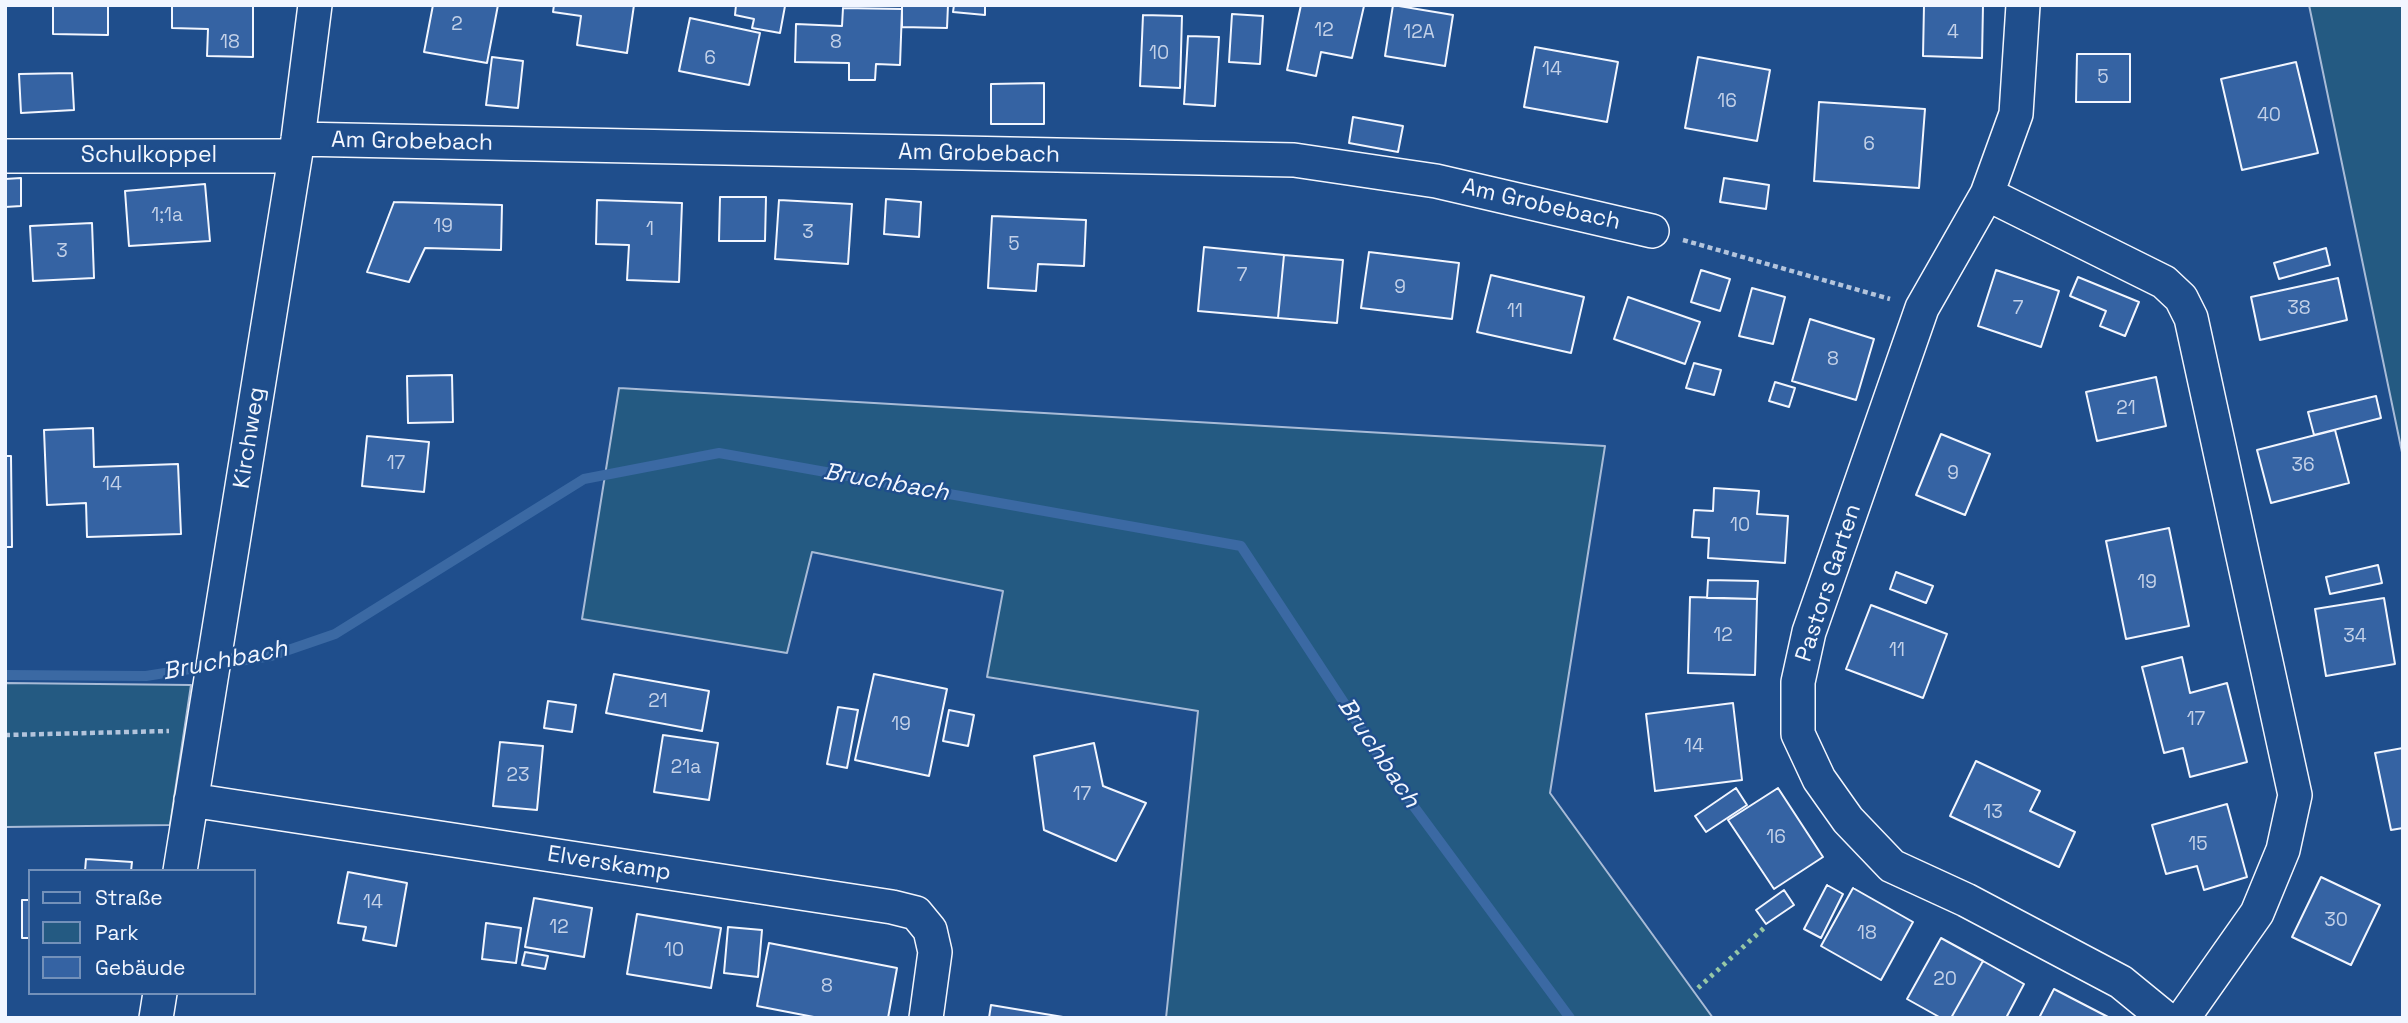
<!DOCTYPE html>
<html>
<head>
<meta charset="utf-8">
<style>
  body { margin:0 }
  #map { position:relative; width:2408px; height:1023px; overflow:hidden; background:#1f4e8c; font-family:"Space Grotesk",sans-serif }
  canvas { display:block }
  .frame { position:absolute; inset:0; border:7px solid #f2f6ff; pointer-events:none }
  .legend { position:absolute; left:28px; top:869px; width:228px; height:126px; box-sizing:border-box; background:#1f4e8c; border:2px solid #7391ba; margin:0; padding:9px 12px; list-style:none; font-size:21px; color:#f2f6ff }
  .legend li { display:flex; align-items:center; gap:14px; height:35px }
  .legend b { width:35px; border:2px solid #7391ba }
</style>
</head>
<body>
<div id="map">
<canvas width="2408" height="1023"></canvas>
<div class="frame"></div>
<ul class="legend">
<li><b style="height:9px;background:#1f4e8c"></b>Straße</li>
<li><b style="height:19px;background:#245a82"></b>Park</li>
<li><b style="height:19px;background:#3563a3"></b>Gebäude</li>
</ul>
</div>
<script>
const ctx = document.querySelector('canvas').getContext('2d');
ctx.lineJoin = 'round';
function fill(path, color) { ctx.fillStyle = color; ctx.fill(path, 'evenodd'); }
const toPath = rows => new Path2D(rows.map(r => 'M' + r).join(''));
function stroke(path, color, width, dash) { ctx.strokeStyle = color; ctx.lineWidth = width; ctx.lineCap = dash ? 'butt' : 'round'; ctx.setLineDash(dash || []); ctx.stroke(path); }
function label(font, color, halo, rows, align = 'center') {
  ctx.font = font + ' "Space Grotesk",sans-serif'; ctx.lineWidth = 5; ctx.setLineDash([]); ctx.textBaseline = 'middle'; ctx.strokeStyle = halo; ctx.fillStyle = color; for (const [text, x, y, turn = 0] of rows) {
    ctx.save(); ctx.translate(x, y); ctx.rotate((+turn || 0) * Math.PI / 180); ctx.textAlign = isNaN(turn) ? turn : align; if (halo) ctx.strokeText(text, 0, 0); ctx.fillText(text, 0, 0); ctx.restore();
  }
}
const green = toPath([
  [2309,5,2403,5,2403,457,2309,5],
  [619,388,1605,446,1550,793,1713,1018,1166,1018,1198,711,987,677,1003,591,812,552,787,653,582,619,619,388],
  [5,683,191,685,170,825,5,827,5,683]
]);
fill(green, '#245a82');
stroke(green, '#a8bbd7', 2);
stroke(toPath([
  [5,675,146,676,271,656,335,634,584,479,719,453,1241,546,1398,785,1570,1018]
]), '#3b69a3', 10);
const building = toPath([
  [53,5,108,5,108,35,53,34,53,5],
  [172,5,253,5,253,57,207,56,208,29,172,28,172,5],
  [433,5,498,5,487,63,424,52,433,5],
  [554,5,634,5,627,53,577,45,581,16,553,12,554,5],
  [736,5,785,6,780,33,752,28,754,19,735,15,736,5],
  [902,5,948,5,947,28,902,27,902,5],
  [954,5,985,5,985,15,953,12,954,5],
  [1301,5,1364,6,1352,58,1321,52,1316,76,1287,70,1301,5],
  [1393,5,1453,15,1445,66,1385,56,1393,5],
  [1924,5,1983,5,1982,58,1923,56,1924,5],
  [843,8,902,9,900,65,876,64,875,80,849,80,849,63,795,62,796,24,842,26,843,8],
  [1232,14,1263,16,1260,64,1229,62,1232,14],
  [1143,15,1182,16,1180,88,1140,86,1143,15],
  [690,18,760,33,749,85,679,71,690,18],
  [1188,36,1219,37,1215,106,1184,104,1188,36],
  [1535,47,1618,62,1607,122,1524,107,1535,47],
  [2077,54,2130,54,2130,102,2076,102,2077,54],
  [492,57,523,61,518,108,486,105,492,57],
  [1698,57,1770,70,1757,141,1685,128,1698,57],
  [2296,62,2318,153,2242,170,2221,79,2296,62],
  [72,73,74,110,21,113,19,74,72,73],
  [1044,83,1044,124,991,124,991,84,1044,83],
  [1819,102,1925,109,1919,188,1814,181,1819,102],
  [1353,117,1403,126,1398,152,1349,143,1353,117],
  [21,178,21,206,5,207,5,179,21,178],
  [1724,178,1769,185,1766,209,1720,202,1724,178],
  [205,184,210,241,129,246,125,191,205,184],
  [720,197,766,197,765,241,719,241,720,197],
  [886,199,921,202,919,237,884,234,886,199],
  [597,200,682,203,679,282,627,280,629,245,596,244,597,200],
  [779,200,852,204,848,264,775,259,779,200],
  [394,202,502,205,501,250,425,248,409,282,367,272,394,202],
  [992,216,1086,220,1084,266,1038,264,1036,291,988,288,992,216],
  [92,223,94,278,33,281,30,226,92,223],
  [1204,247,1284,255,1278,318,1198,311,1204,247],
  [2326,248,2330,265,2279,279,2274,263,2326,248],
  [1369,252,1459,263,1452,319,1361,308,1369,252],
  [1284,255,1343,260,1337,323,1278,318,1284,255],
  [1701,270,1730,279,1720,311,1691,302,1701,270],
  [1996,270,2059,291,2041,347,1978,326,1996,270],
  [1491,275,1584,297,1571,353,1477,332,1491,275],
  [2078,277,2139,302,2125,336,2100,326,2106,311,2070,296,2078,277],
  [2338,278,2347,320,2260,340,2251,297,2338,278],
  [1752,288,1785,297,1773,344,1739,336,1752,288],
  [1628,297,1700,322,1685,364,1614,339,1628,297],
  [1810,319,1874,339,1856,400,1792,381,1810,319],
  [1694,363,1721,370,1714,395,1686,388,1694,363],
  [452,375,453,422,408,423,407,376,452,375],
  [2156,377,2166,426,2097,441,2086,392,2156,377],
  [1775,382,1795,388,1789,407,1769,401,1775,382],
  [2376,396,2381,418,2314,435,2308,412,2376,396],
  [93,428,94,467,178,464,181,534,87,537,86,503,47,505,44,430,93,428],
  [2335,430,2349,483,2271,503,2257,450,2335,430],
  [1941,434,1990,454,1965,515,1916,495,1941,434],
  [367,436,429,442,424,492,362,486,367,436],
  [5,456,11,456,12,547,5,547,5,456],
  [1714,488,1759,491,1757,514,1788,516,1785,563,1708,558,1709,538,1692,537,1694,510,1713,511,1714,488],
  [2169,528,2189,626,2126,639,2106,541,2169,528],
  [2378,565,2382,583,2330,594,2326,577,2378,565],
  [1896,572,1933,586,1926,603,1890,589,1896,572],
  [1708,580,1758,581,1757,599,1707,598,1708,580],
  [1690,597,1757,599,1755,675,1688,673,1690,597],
  [2384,598,2395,664,2326,676,2315,609,2384,598],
  [1871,605,1947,634,1923,698,1846,669,1871,605],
  [2182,657,2190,693,2227,683,2247,762,2190,777,2183,748,2164,753,2142,667,2182,657],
  [614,674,709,691,702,731,606,713,614,674],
  [874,674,947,689,929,776,855,760,874,674],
  [548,701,576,705,572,732,544,728,548,701],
  [1733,703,1742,780,1655,791,1646,714,1733,703],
  [838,707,858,710,847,768,827,764,838,707],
  [949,710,974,715,968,746,943,741,949,710],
  [663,735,718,743,709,800,654,792,663,735],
  [500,742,543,746,537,810,493,806,500,742],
  [1094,743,1103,786,1146,803,1116,861,1044,830,1034,756,1094,743],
  [2403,748,2403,828,2391,830,2375,753,2403,748],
  [1976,761,2040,791,2030,811,2075,832,2059,867,1950,816,1976,761],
  [1736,788,1747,805,1706,832,1695,816,1736,788],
  [1778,788,1823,857,1774,889,1728,820,1778,788],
  [2227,804,2247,877,2204,890,2197,866,2166,874,2152,825,2227,804],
  [86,859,132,862,131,871,85,871,86,859],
  [348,872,407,883,396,946,363,940,366,927,338,923,348,872],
  [2321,877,2380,905,2351,965,2292,937,2321,877],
  [1827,885,1843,894,1821,938,1804,929,1827,885],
  [1853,888,1913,922,1881,980,1821,946,1853,888],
  [1784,890,1794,905,1766,924,1756,910,1784,890],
  [534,898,592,908,584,957,525,947,534,898],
  [22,900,30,900,30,938,22,938,22,900],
  [637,914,721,928,711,988,627,974,637,914],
  [486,923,521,928,516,963,482,959,486,923],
  [728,927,762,930,758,977,724,973,728,927],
  [1941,938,1983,961,1951,1018,1941,1018,1907,999,1941,938],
  [769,943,897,968,888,1018,819,1018,757,1006,769,943],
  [525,952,548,956,545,969,522,965,525,952],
  [1983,961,2024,984,2006,1018,1951,1018,1983,961],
  [2054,989,2110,1018,2039,1018,2054,989],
  [991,1005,1069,1018,989,1018,991,1005]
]);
fill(building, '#3563a3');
stroke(building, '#f2f6ff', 2);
const minor = toPath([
  [2023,5,2016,114,1987,194,2164,282,2181,298,2191,318,2295,795,2283,850,2257,913,2183,1018],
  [298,139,1294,160,1436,181,1652,231],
  [5,156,293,156],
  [1987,194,1922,308,1809,632,1798,682,1798,734,1819,779,1848,820,1892,866,1966,900,2121,982,2165,1018],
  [191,800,892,907,916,913,930,930,935,952,926,1018],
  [180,871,298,139,315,5],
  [156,1018,160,993]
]);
stroke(minor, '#f2f6ff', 36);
stroke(toPath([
  [1683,240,1890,299],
  [5,735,169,731]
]), '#b3c4dc', 4.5, [5, 3.5]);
stroke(minor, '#1f4e8c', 33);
stroke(toPath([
  [1698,988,1764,928]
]), '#97c8a6', 5, [3.5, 5]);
label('19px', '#c3d1e8', null, [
  ["2",457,25],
  ["12",1324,31],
  ["12A",1419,33],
  ["4",1953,33],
  ["18",230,43],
  ["8",836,43],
  ["10",1159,54],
  ["6",710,59],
  ["14",1552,70],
  ["5",2103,78],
  ["16",1727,102],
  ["40",2269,116],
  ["6",1869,145],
  ["1;1a",167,216],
  ["19",443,227],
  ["1",650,230],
  ["3",808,233],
  ["5",1014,245],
  ["3",62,252],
  ["7",1242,276],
  ["9",1400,288],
  ["7",2018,309],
  ["38",2299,309],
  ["11",1515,312],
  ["8",1833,360],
  ["21",2126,409],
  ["17",396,464],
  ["36",2303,466],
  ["9",1953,474],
  ["14",112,485],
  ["10",1740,526],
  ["19",2147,583],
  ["12",1723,636],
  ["34",2355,637],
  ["11",1897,651],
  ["21",658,702],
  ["17",2196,720],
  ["19",901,725],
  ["14",1694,747],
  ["21a",686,768],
  ["23",518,776],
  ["17",1082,795],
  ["13",1993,813],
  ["16",1776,838],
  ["15",2198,845],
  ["14",373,903],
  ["30",2336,921],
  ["12",559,928],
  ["18",1867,934],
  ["10",674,951],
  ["20",1945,980],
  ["8",827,987]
]);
label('23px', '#f2f6ff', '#1f4e8c', [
  ["Am Grobebach",412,142,1],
  ["Am Grobebach",979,154,1],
  ["Schulkoppel",149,156],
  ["Am Grobebach",1541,205,13],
  ["Kirchweg",250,438,-81],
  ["Pastors Garten",1829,583,-72],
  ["Elverskamp",609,864,9]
]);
label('italic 24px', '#f2f6ff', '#1f4e8c', [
  ["Bruchbach",886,483,10],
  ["Bruchbach",225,661,-11],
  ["Bruchbach",1378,753,56]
]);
</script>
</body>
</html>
